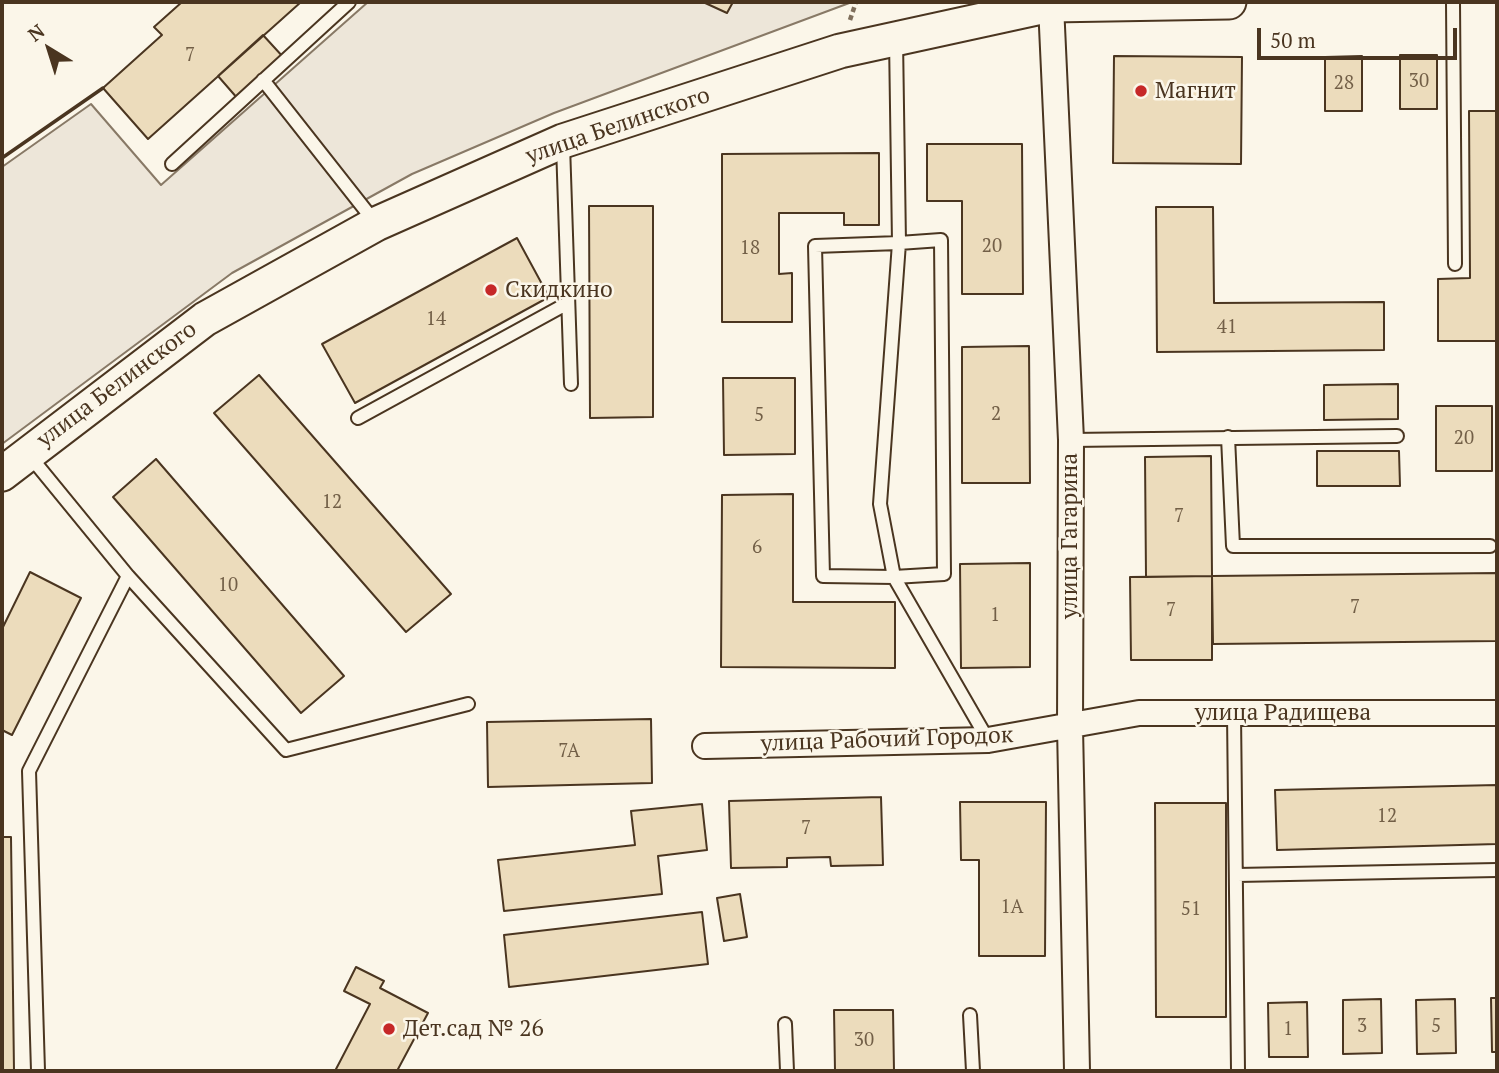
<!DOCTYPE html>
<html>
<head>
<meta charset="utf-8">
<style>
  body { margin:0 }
  #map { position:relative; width:1499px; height:1073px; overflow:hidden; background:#fbf6e9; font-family:"PT Serif",serif }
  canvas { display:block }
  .frame { position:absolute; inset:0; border:4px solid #4a3520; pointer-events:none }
  .north { position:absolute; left:14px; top:14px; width:70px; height:70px; -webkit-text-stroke:5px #fbf6e9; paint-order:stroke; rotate:322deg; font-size:19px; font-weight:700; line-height:28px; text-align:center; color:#4a3520 }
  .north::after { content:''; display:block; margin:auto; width:24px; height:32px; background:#4a3520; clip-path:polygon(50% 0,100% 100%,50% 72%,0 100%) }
  .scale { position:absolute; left:1257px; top:28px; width:200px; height:32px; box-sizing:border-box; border:4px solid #4a3520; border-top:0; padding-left:9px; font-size:21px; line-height:24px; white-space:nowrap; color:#4a3520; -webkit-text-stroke:5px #fbf6e9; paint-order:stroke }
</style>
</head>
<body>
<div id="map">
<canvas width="1499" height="1073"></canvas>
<div class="frame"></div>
<div class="north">N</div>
<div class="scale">50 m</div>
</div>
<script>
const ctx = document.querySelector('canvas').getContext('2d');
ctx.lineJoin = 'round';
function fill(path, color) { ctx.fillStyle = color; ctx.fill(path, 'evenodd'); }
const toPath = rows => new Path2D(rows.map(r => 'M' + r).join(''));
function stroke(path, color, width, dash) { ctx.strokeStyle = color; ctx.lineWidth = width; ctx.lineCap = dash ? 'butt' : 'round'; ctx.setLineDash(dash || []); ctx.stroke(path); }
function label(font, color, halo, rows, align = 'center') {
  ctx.font = font + ' "PT Serif",serif'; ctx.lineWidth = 5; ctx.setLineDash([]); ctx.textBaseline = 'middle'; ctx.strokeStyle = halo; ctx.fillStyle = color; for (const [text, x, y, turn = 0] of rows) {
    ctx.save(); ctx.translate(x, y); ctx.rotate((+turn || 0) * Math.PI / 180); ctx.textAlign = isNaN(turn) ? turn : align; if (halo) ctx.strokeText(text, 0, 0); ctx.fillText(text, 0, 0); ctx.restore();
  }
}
const green = toPath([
  [368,2,852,2,554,113,412,174,232,273,2,444,2,167,91,104,161,185,368,2]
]);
fill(green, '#ede6d9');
stroke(green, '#887966', 2);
const building = toPath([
  [182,2,301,2,148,139,103,88,162,35,154,27,182,2],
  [703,2,733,2,727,13,703,2],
  [263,35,284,58,238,99,218,76,263,35],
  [1400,55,1437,55,1437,109,1400,109,1400,55],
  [1114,56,1242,57,1241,164,1113,163,1114,56],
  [1362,56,1362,111,1325,111,1325,57,1362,56],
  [1469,111,1497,111,1497,341,1438,341,1438,279,1470,278,1469,111],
  [927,144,1022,144,1023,294,962,294,962,201,927,201,927,144],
  [879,153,879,225,844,225,844,213,779,213,779,274,792,273,792,322,722,322,722,154,879,153],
  [589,206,653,206,653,417,590,418,589,206],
  [1156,207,1213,207,1214,303,1384,302,1384,350,1157,352,1156,207],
  [517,238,549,297,355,403,322,344,517,238],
  [1029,346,1030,483,962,483,962,347,1029,346],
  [259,375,451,594,406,632,214,413,259,375],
  [723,378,795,378,795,454,724,455,723,378],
  [1398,384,1398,419,1324,420,1324,385,1398,384],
  [1436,406,1492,406,1492,471,1436,471,1436,406],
  [1317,451,1399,451,1400,486,1317,486,1317,451],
  [1211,456,1212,576,1146,577,1145,457,1211,456],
  [156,459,344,676,301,713,113,497,156,459],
  [793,494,793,602,895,602,895,668,721,667,722,495,793,494],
  [1030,563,1030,667,961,668,960,564,1030,563],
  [30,572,81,598,12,735,2,730,2,629,30,572],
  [1497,573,1497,641,1213,644,1212,576,1497,573],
  [1212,576,1212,660,1131,660,1130,577,1212,576],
  [651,719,652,783,488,787,487,722,651,719],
  [1497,785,1497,844,1277,850,1275,790,1497,785],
  [881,797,883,865,831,866,830,857,787,858,787,867,731,868,729,801,881,797],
  [960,802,1046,802,1045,956,979,956,979,860,961,860,960,802],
  [1155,803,1226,803,1226,1017,1156,1017,1155,803],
  [702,804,707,850,658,856,662,894,504,911,498,860,635,845,631,811,702,804],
  [2,837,11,837,14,1071,2,1071,2,837],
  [740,894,747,937,724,941,717,898,740,894],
  [702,912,708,964,509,987,504,935,702,912],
  [356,967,384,981,380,988,428,1013,397,1071,335,1071,370,1004,344,991,356,967],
  [1491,998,1497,998,1497,1052,1492,1052,1491,998],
  [1381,999,1382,1053,1343,1054,1343,1000,1381,999],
  [1455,999,1456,1053,1417,1054,1416,1000,1455,999],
  [1307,1002,1308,1057,1269,1057,1268,1003,1307,1002],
  [834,1010,893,1010,894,1071,835,1071,834,1010]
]);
fill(building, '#ecdcbc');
stroke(building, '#4a3520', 2);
const lane = toPath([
  [1453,2,1455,264],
  [896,39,899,243,880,504,894,577,944,574,941,240,899,243,815,246,823,576,894,577,988,740],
  [263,80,374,221],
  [563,145,571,384],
  [172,164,349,2],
  [358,418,568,303],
  [1228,437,1233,546,1490,546],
  [1071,440,1397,436],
  [29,455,128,576,286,750,468,704],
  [1234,714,1238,1071],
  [1237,875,1497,870],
  [970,1015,973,1071],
  [785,1024,787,1071],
  [38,1071,29,771,128,576]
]);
const street = toPath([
  [1051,5,1071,440,1070,727,1077,1071],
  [705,746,988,740,1139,713,1497,713]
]);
const secondary = toPath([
  [2,474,205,319,376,224,563,141,840,51,1051,5,1229,2]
]);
stroke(lane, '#4a3520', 16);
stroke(street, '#4a3520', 28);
stroke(secondary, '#4a3520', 37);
stroke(toPath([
  [850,20,856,2]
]), '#7f6f5c', 4.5, [5, 3.5]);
stroke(lane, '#fbf6e9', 12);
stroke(street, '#fbf6e9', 24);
stroke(secondary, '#fbf6e9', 33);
stroke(toPath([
  [2,158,103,88]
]), '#4a3520', 3.5);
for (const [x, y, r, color] of [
  [1141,91,7,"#c62828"],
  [491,290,7,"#c62828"],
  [389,1029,7,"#c62828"]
]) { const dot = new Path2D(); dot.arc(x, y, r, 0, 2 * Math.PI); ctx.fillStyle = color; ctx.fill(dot); stroke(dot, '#fbf6e9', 2.5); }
label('19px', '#725f47', null, [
  ["7",190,56],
  ["30",1419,82],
  ["28",1344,84],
  ["20",992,247],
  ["18",750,249],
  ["14",436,320],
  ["41",1227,328],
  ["2",996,415],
  ["5",759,416],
  ["20",1464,439],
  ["12",332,503],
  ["7",1179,517],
  ["6",757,548],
  ["10",228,586],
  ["7",1355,608],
  ["7",1171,611],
  ["1",995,616],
  ["7А",569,752],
  ["12",1387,817],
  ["7",806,829],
  ["1А",1012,908],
  ["51",1191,910],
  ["3",1362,1027],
  ["5",1436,1027],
  ["1",1288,1030],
  ["30",864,1041]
]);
label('23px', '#4a3520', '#fbf6e9', [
  ["Магнит",1155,91],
  ["Скидкино",505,290],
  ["Дет.сад № 26",403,1029]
], 'left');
label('23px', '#4a3520', '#fbf6e9', [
  ["улица Белинского",618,126,-19],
  ["улица Белинского",117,385,-37],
  ["улица Гагарина",1070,536,-90],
  ["улица Радищева",1283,713],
  ["улица Рабочий Городок",887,740,-2]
]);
</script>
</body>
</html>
